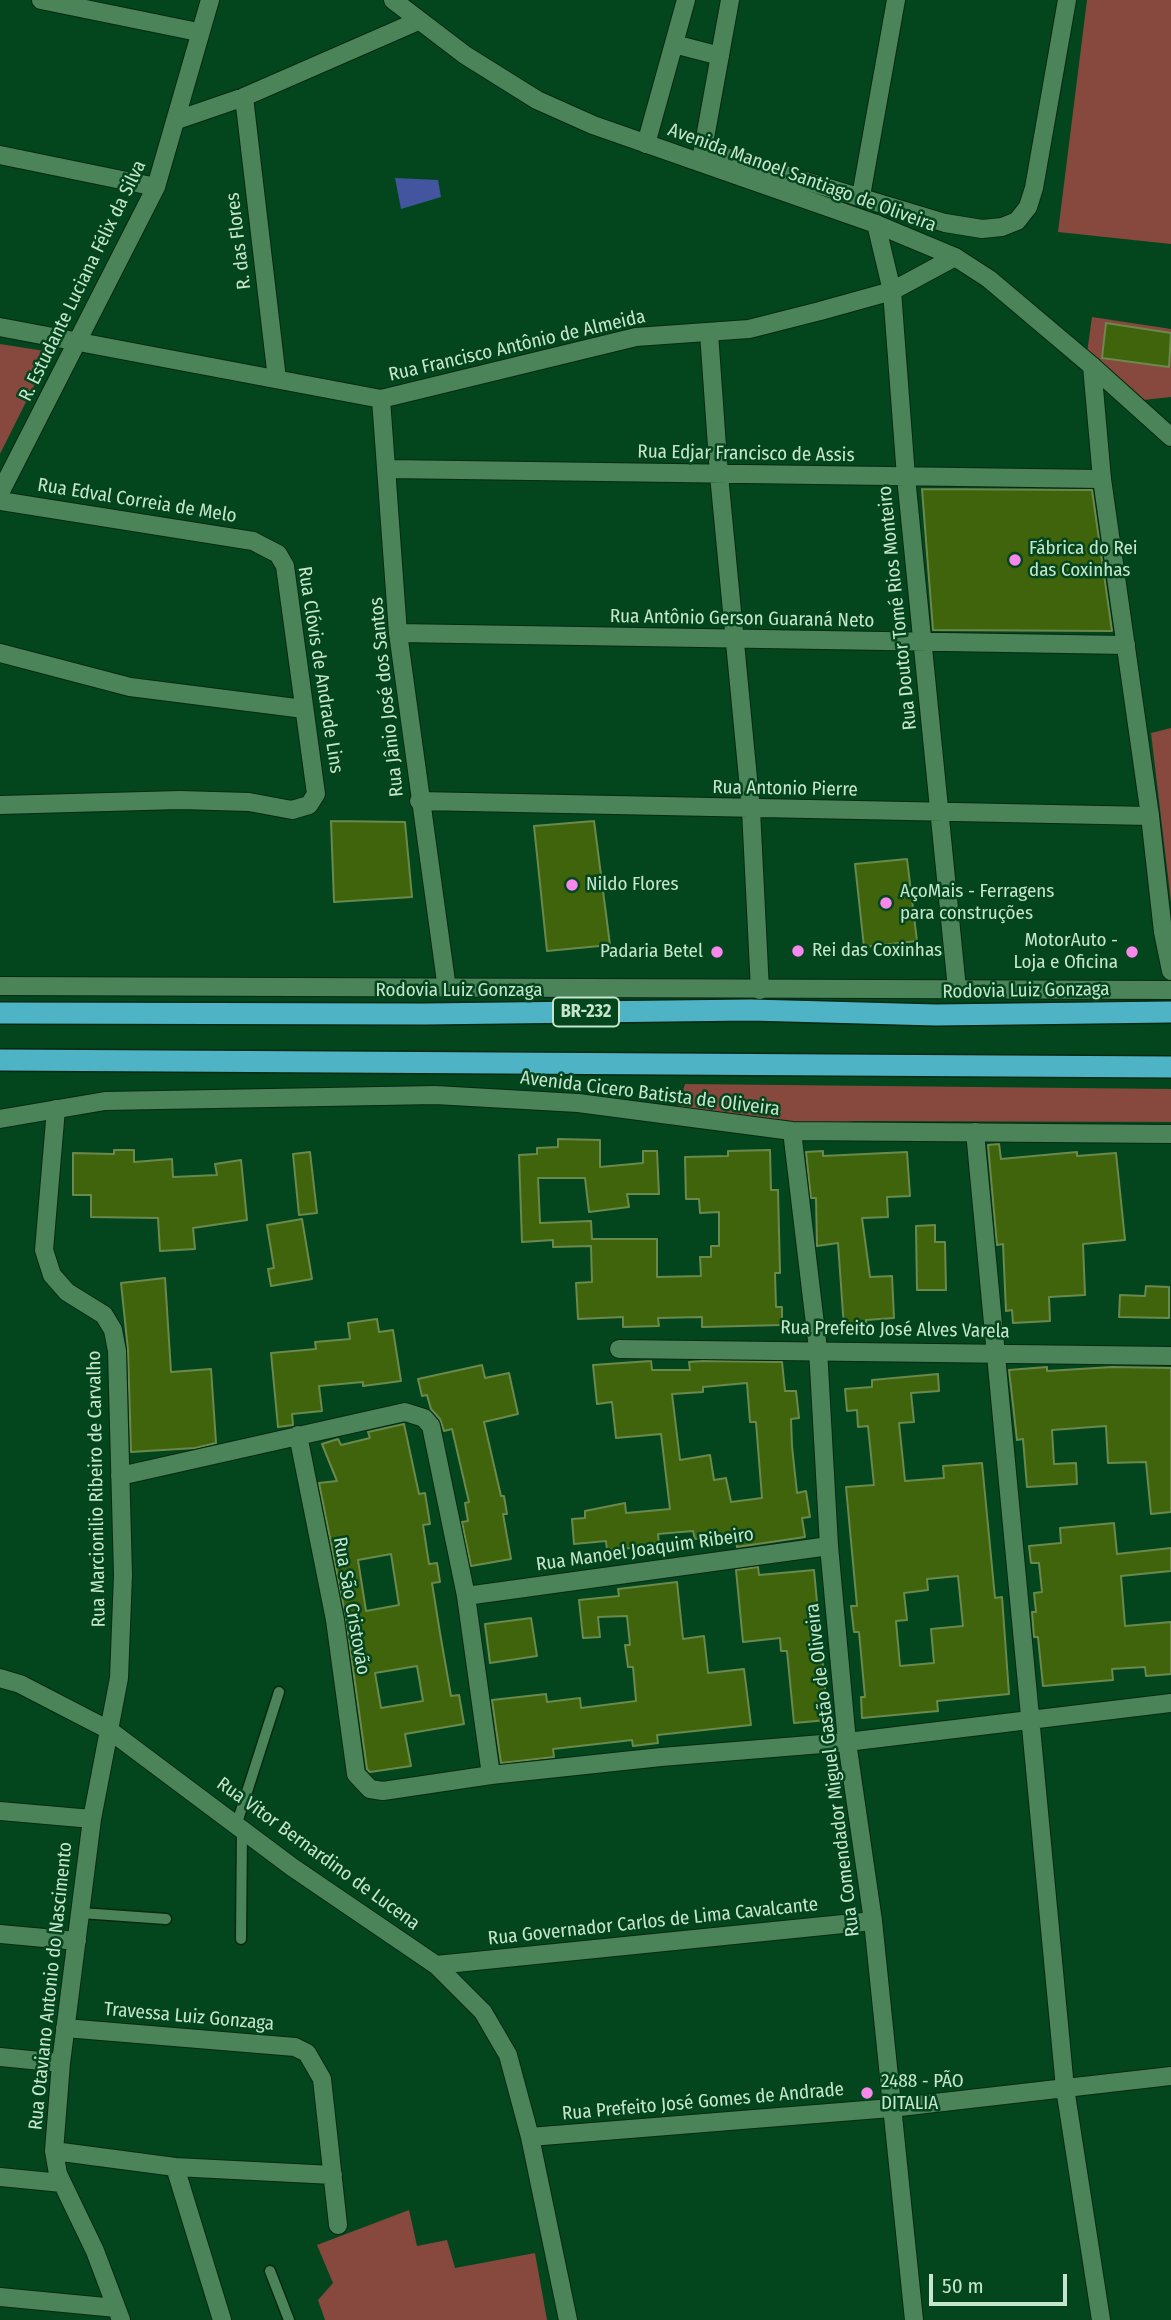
<!DOCTYPE html>
<html>
<head>
<meta charset="utf-8">
<style>
  body { margin:0 }
  #map { position:relative; width:1171px; height:2320px; overflow:hidden; background:#03461e; font-family:"Fira Sans Condensed",sans-serif }
  canvas { display:block }
  .scale { position:absolute; left:929px; top:2274px; width:138px; height:32px; box-sizing:border-box; border:4px solid #c7e5cc; border-top:0; padding-left:9px; font-size:21px; line-height:24px; white-space:nowrap; color:#c7e5cc; -webkit-text-stroke:5px #03461e; paint-order:stroke }
</style>
</head>
<body>
<div id="map">
<canvas width="1171" height="2320"></canvas>
<div class="scale">50 m</div>
</div>
<script>
const ctx = document.querySelector('canvas').getContext('2d');
ctx.lineJoin = 'round';
function fill(path, color) { ctx.fillStyle = color; ctx.fill(path, 'evenodd'); }
const toPath = rows => new Path2D(rows.map(r => 'M' + r).join(''));
function stroke(path, color, width, dash) { ctx.strokeStyle = color; ctx.lineWidth = width; ctx.lineCap = dash ? 'butt' : 'round'; ctx.setLineDash(dash || []); ctx.stroke(path); }
function label(font, color, halo, rows, align = 'center') {
  ctx.font = font + ' "Fira Sans Condensed",sans-serif'; ctx.lineWidth = 5; ctx.setLineDash([]); ctx.textBaseline = 'middle'; ctx.strokeStyle = halo; ctx.fillStyle = color; for (const [text, x, y, turn = 0] of rows) {
    ctx.save(); ctx.translate(x, y); ctx.rotate((+turn || 0) * Math.PI / 180); ctx.textAlign = isNaN(turn) ? turn : align; if (halo) ctx.strokeText(text, 0, 0); ctx.fillText(text, 0, 0); ctx.restore();
  }
}
fill(toPath([
  [1087,0,1171,0,1171,244,1058,232],
  [1092,317,1171,329,1171,397,1143,400,1087,353],
  [0,344,51,352,0,454],
  [1171,728,1171,902,1151,733],
  [685,1084,1171,1089,1171,1122,856,1121,797,1127,674,1119],
  [409,2210,417,2246,447,2240,455,2268,535,2253,547,2320,325,2320,318,2300,333,2283,317,2245]
]), '#87483e');
fill(toPath([
  [395,178,438,180,441,197,401,209]
]), '#43559e');
const building = toPath([
  [1106,323,1171,333,1169,367,1102,358,1106,323],
  [922,489,1092,490,1112,631,933,630,922,489],
  [331,821,405,822,412,897,334,902,331,821],
  [594,821,610,945,547,951,534,826,594,821],
  [907,859,917,941,864,947,855,864,907,859],
  [558,1139,600,1140,600,1167,643,1163,643,1151,657,1151,659,1194,627,1194,629,1207,589,1212,585,1178,538,1178,540,1223,591,1221,592,1239,657,1239,657,1277,701,1276,700,1257,711,1257,711,1246,719,1246,719,1212,700,1213,699,1199,686,1199,685,1157,728,1156,728,1151,770,1150,771,1190,778,1190,780,1273,775,1273,776,1307,782,1307,782,1325,702,1327,702,1317,658,1318,659,1326,623,1327,623,1317,578,1319,576,1283,592,1282,591,1246,553,1247,553,1240,522,1242,519,1155,537,1154,537,1148,558,1147,558,1139],
  [999,1144,1001,1159,1077,1152,1077,1156,1116,1153,1125,1240,1083,1244,1085,1295,1049,1297,1050,1321,1013,1323,1012,1310,1006,1311,1003,1244,997,1245,988,1145,999,1144],
  [114,1150,134,1150,134,1162,172,1159,173,1177,217,1175,215,1164,241,1160,247,1220,193,1228,195,1249,160,1251,158,1218,91,1217,91,1195,73,1195,73,1153,114,1154,114,1150],
  [823,1151,823,1156,907,1152,910,1196,887,1197,888,1217,862,1218,870,1277,892,1276,894,1318,866,1320,867,1327,844,1328,838,1243,817,1246,816,1198,811,1198,806,1152,823,1151],
  [310,1152,317,1213,299,1215,293,1154,310,1152],
  [302,1219,312,1279,271,1286,268,1269,274,1268,267,1225,302,1219],
  [935,1225,935,1242,945,1242,946,1290,917,1290,916,1226,935,1225],
  [165,1278,171,1372,211,1369,216,1443,195,1448,131,1452,128,1350,121,1283,165,1278],
  [1146,1286,1169,1287,1169,1318,1119,1317,1120,1295,1145,1296,1146,1286],
  [377,1319,379,1332,393,1330,401,1381,363,1386,363,1382,319,1386,322,1411,292,1414,293,1425,278,1427,271,1353,316,1349,315,1342,350,1339,348,1323,377,1319],
  [651,1361,652,1370,690,1370,689,1362,703,1361,782,1362,785,1391,796,1391,799,1418,791,1419,792,1446,797,1493,806,1491,810,1517,802,1518,805,1537,737,1547,735,1533,695,1539,693,1531,658,1534,659,1544,631,1548,607,1550,606,1541,574,1544,572,1519,585,1518,585,1511,625,1503,626,1513,670,1509,661,1434,616,1438,612,1402,597,1404,593,1365,651,1361],
  [747,1383,750,1422,756,1422,762,1498,731,1502,726,1478,714,1480,710,1455,680,1460,672,1394,703,1392,703,1387,747,1383],
  [482,1365,485,1378,509,1373,518,1414,484,1422,501,1496,504,1496,507,1514,503,1514,511,1559,471,1566,462,1522,468,1521,465,1503,469,1502,452,1429,444,1431,440,1419,431,1409,427,1395,422,1396,418,1379,482,1365],
  [1047,1367,1047,1371,1112,1367,1171,1368,1171,1512,1151,1514,1146,1462,1108,1463,1106,1426,1052,1430,1054,1464,1076,1463,1077,1484,1027,1487,1023,1439,1017,1440,1009,1370,1047,1367],
  [938,1374,939,1391,911,1393,914,1422,899,1423,905,1481,944,1478,943,1466,982,1463,995,1598,1002,1597,1009,1694,937,1701,938,1711,862,1718,861,1697,865,1697,859,1632,854,1632,851,1606,857,1606,846,1487,874,1485,868,1426,858,1427,857,1410,847,1411,845,1389,872,1387,872,1380,938,1374],
  [958,1576,963,1626,931,1629,934,1663,900,1666,896,1621,907,1620,904,1593,928,1590,927,1579,958,1576],
  [404,1424,419,1494,425,1493,430,1524,423,1525,429,1564,437,1563,440,1582,432,1583,440,1633,451,1696,459,1695,464,1724,405,1734,411,1766,370,1772,367,1769,346,1618,319,1483,337,1481,322,1444,338,1439,341,1445,370,1438,368,1432,404,1424],
  [391,1554,399,1605,366,1611,358,1560,391,1554],
  [417,1666,423,1701,381,1708,375,1673,417,1666],
  [1114,1523,1117,1554,1171,1548,1171,1571,1121,1576,1125,1626,1171,1622,1171,1674,1146,1676,1145,1667,1112,1669,1113,1680,1043,1686,1038,1637,1034,1637,1032,1612,1036,1612,1034,1593,1042,1592,1039,1563,1031,1563,1029,1546,1061,1543,1060,1528,1114,1523],
  [758,1567,759,1575,814,1570,828,1720,794,1723,787,1651,781,1651,780,1638,743,1642,736,1570,758,1567],
  [677,1582,683,1639,704,1636,708,1673,744,1669,751,1725,657,1735,658,1743,633,1746,632,1740,553,1749,554,1757,501,1763,492,1700,546,1694,547,1702,580,1698,581,1708,636,1701,633,1667,628,1667,625,1645,630,1645,627,1616,598,1617,600,1637,583,1638,579,1600,619,1596,618,1589,677,1582],
  [531,1618,537,1656,490,1663,485,1624,531,1618]
]);
fill(building, '#3f640b');
stroke(building, '#6b894d', 2);
const lane = toPath([
  [237,1823,279,1692],
  [81,1913,166,1919],
  [241,1939,242,1829],
  [270,2271,289,2320]
]);
const street = toPath([
  [41,0,198,32],
  [674,44,720,56],
  [244,97,277,379],
  [177,120,244,97,418,21],
  [646,144,686,0],
  [703,150,945,223,982,229,1002,227,1017,221,1028,207,1034,188,1067,0],
  [0,155,156,187],
  [701,160,730,0],
  [861,196,896,0],
  [876,224,892,291,906,477,957,989],
  [0,327,381,399,636,337,749,329,820,311,892,291,955,257],
  [709,333,719,475,751,810,760,990],
  [1092,366,1171,437],
  [381,399,398,633,447,989],
  [388,469,1102,479],
  [0,493,156,187,210,0],
  [0,501,253,541,278,554,285,566,316,794,309,805,292,810,249,802,180,800,0,805],
  [398,633,1126,645],
  [0,653,130,687,304,709],
  [419,801,1150,816],
  [56,1109,44,1250,52,1275,67,1292,104,1315,113,1330,117,1351,123,1575,119,1678,92,1819,61,2063,54,2151,58,2174,95,2251,121,2320],
  [975,1132,1065,2088,1101,2320],
  [619,1349,1171,1356],
  [298,1435,335,1620,356,1774,370,1789,383,1791,491,1775,661,1757,847,1742,1171,1703],
  [120,1476,405,1412,424,1418,431,1426,466,1596,491,1775],
  [466,1596,829,1546],
  [0,1678,20,1684,109,1730,292,1867,436,1965,483,2012,508,2055,530,2137,568,2320],
  [0,1811,92,1819],
  [0,1934,77,1941],
  [436,1965,873,1921],
  [65,2028,295,2047,307,2053,322,2079,338,2225],
  [0,2057,61,2063],
  [530,2137,891,2108,1171,2076],
  [54,2151,175,2167,333,2175],
  [175,2167,222,2320],
  [0,2177,62,2183],
  [0,2297,116,2308]
]);
const secondary = toPath([
  [393,0,465,55,537,100,593,125,876,224,955,257,989,279,1092,366,1102,479,1150,816,1163,932,1171,971],
  [0,986,1171,990],
  [0,1119,105,1101,435,1095,578,1103,792,1131,1171,1134],
  [792,1131,818,1349,829,1546,847,1742,873,1921,914,2320]
]);
const highway = toPath([
  [0,1013,424,1014,751,1010,936,1015,1171,1012],
  [0,1060,1171,1067]
]);
stroke(lane, '#082812', 13);
stroke(street, '#082812', 20);
stroke(secondary, '#082812', 20);
stroke(highway, '#082812', 24);
stroke(lane, '#4a8458', 10);
stroke(street, '#4a8458', 18);
stroke(secondary, '#4a8458', 18);
stroke(highway, '#4eb3c4', 21);
for (const [x, y, r, color] of [
  [1015,560,7,"#f788ec"],
  [572,885,7,"#f788ec"],
  [886,903,7,"#f788ec"],
  [798,951,7,"#f788ec"],
  [717,952,7,"#f788ec"],
  [1132,952,7,"#f788ec"],
  [867,2093,7,"#f788ec"]
]) { const dot = new Path2D(); dot.arc(x, y, r, 0, 2 * Math.PI); ctx.fillStyle = color; ctx.fill(dot); stroke(dot, '#03461e', 2.5); }
for (const [x, y, w] of [
  [586,1012,66]
]) { const box = new Path2D(); box.roundRect(x - w / 2, y - 14.5, w, 29, 5); ctx.fillStyle = '#03461e'; ctx.fill(box); stroke(box, '#c7e5cc', 2); }
label('bold 18px', '#c7e5cc', null, [
  ["BR-232",586,1012]
]);
label('19px', '#c7e5cc', '#03461e', [
  ["Avenida Manoel Santiago de Oliveira",802,178,20],
  ["R. das Flores",239,241,-97],
  ["R. Estudante Luciana Félix da Silva",83,281,-64],
  ["Rua Francisco Antônio de Almeida",517,346,-13],
  ["Rua Edjar Francisco de Assis",746,454,1],
  ["Rua Edval Correia de Melo",137,501,9],
  ["Rua Doutor Tomé Rios Monteiro",898,608,-96],
  ["Rua Antônio Gerson Guaraná Neto",742,619,1],
  ["Rua Clóvis de Andrade Lins",320,670,81],
  ["Rua Jânio José dos Santos",387,697,-96],
  ["Rua Antonio Pierre",785,789,1],
  ["Rodovia Luiz Gonzaga",459,991],
  ["Rodovia Luiz Gonzaga",1026,991,-1],
  ["Avenida Cicero Batista de Oliveira",650,1094,7],
  ["Rua Prefeito José Alves Varela",895,1330,1],
  ["Rua Marcionilio Ribeiro de Carvalho",97,1489,-91],
  ["Rua Manoel Joaquim Ribeiro",645,1550,-8],
  ["Rua São Cristovão",351,1606,80],
  ["Rua Comendador Miguel Gastão de Oliveira",833,1770,-97],
  ["Rua Vitor Bernardino de Lucena",318,1854,36],
  ["Rua Governador Carlos de Lima Cavalcante",653,1922,-6],
  ["Rua Otaviano Antonio do Nascimento",51,1986,-84],
  ["Travessa Luiz Gonzaga",189,2017,5],
  ["Rua Prefeito José Gomes de Andrade",703,2102,-5]
]);
label('19px', '#c7e5cc', '#03461e', [
  ["Fábrica do Rei",1029,549],
  ["das Coxinhas",1029,571],
  ["Nildo Flores",586,885],
  ["AçoMais - Ferragens",900,892],
  ["para construções",900,914],
  ["MotorAuto -",1118,941,"right"],
  ["Loja e Oficina",1118,963,"right"],
  ["Rei das Coxinhas",812,951],
  ["Padaria Betel",703,952,"right"],
  ["2488 - PÃO",881,2082],
  ["DITALIA",881,2104]
], 'left');
</script>
</body>
</html>
